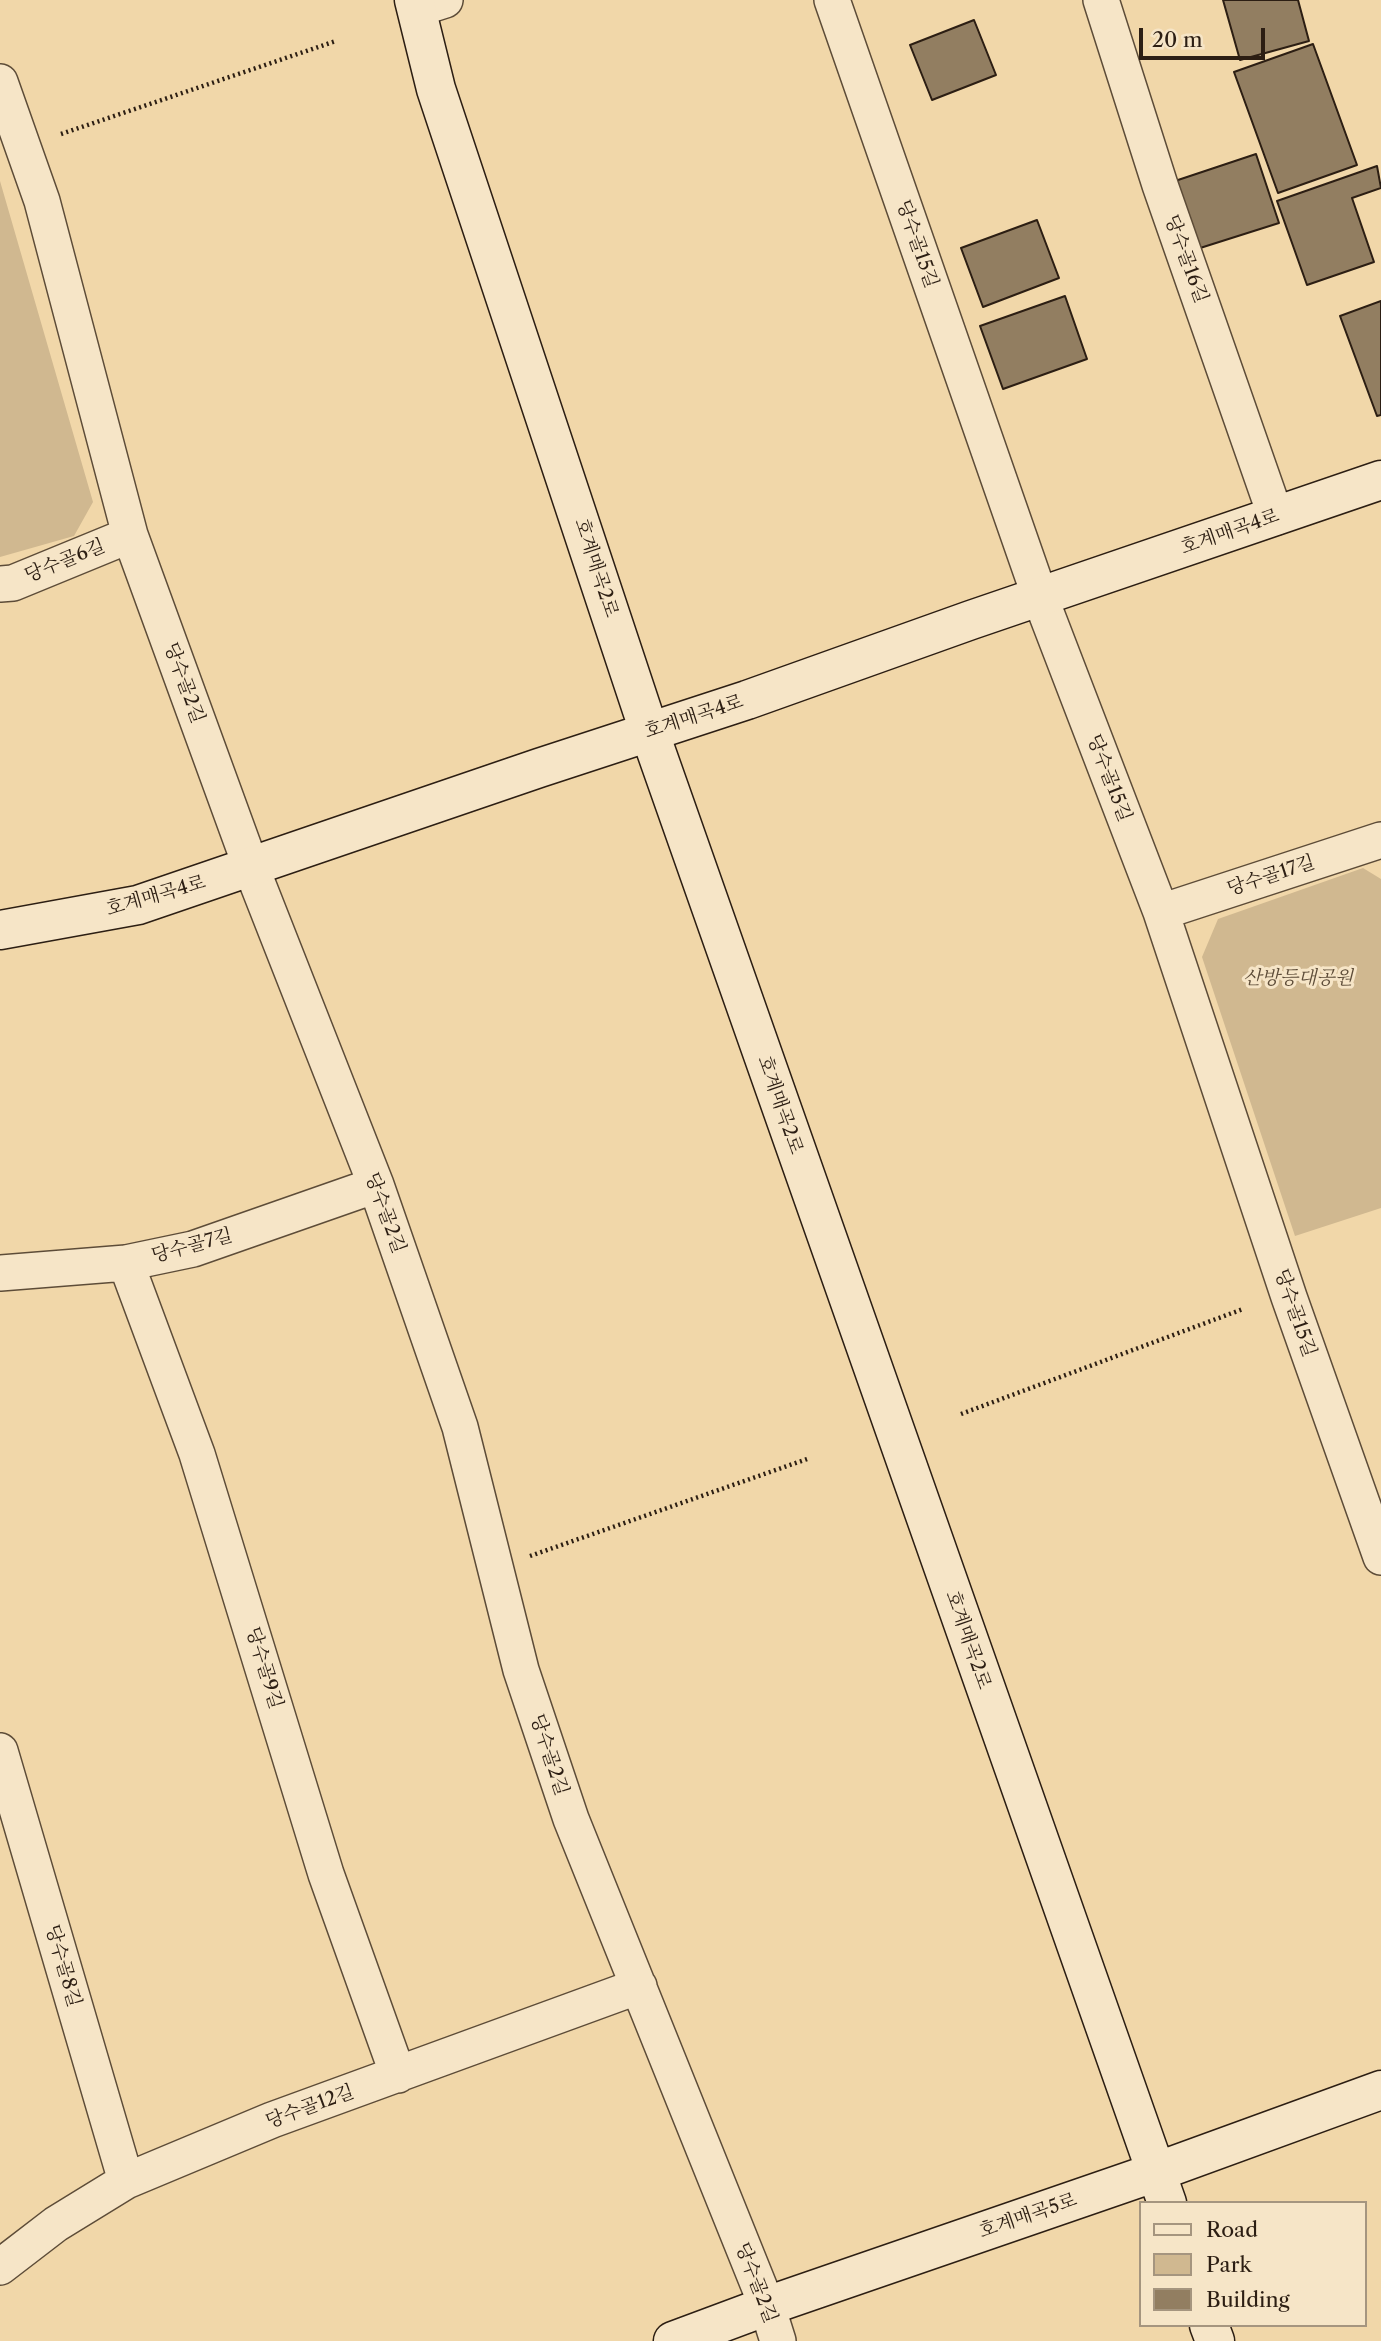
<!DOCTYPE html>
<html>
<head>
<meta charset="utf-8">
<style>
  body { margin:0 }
  #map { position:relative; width:1381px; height:2341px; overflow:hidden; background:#f1d7a9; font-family:"Libre Caslon Text",serif }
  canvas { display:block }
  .legend { position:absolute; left:1139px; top:2201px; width:228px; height:126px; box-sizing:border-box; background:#f6e5c7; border:2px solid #a5957f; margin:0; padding:9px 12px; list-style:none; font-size:21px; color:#2c1e13 }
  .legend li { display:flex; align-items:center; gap:14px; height:35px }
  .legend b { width:35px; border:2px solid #a5957f }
  .scale { position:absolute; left:1139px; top:28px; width:126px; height:32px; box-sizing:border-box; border:4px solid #2c1e13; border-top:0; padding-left:9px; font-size:21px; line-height:24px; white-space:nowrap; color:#2c1e13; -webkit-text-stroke:5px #f6e5c7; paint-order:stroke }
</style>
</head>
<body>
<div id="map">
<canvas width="1381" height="2341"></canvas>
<ul class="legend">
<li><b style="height:9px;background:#f6e5c7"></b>Road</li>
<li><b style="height:19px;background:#d0b890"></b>Park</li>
<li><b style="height:19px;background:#927e61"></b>Building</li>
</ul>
<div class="scale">20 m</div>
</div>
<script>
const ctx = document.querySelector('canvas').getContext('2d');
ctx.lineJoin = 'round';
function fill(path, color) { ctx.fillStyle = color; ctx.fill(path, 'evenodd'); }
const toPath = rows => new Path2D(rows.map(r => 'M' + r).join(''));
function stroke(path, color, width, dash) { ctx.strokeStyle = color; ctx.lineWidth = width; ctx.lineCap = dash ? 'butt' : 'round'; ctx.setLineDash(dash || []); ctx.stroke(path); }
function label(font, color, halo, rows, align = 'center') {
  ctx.font = font + ' "Libre Caslon Text","Noto Serif KR",serif'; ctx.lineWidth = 6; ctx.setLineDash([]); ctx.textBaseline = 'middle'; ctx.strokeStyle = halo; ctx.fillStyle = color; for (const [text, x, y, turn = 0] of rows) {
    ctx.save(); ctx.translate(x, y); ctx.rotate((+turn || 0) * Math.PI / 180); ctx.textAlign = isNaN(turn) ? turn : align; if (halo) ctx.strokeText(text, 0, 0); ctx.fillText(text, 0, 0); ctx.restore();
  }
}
fill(toPath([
  [0,181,93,502,74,536,0,557],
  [1363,868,1381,879,1381,1208,1295,1236,1202,957,1218,919]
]), '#d0b890');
const building = toPath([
  [1223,0,1298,0,1309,41,1240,60,1223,0],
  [974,20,996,75,932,100,910,45,974,20],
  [1313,44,1357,165,1278,193,1234,72,1313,44],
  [1256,154,1279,223,1197,249,1175,181,1256,154],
  [1377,166,1381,188,1352,198,1374,262,1307,285,1277,201,1377,166],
  [1037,220,1059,278,983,307,961,248,1037,220],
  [1065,296,1087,359,1003,389,980,326,1065,296],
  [1381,301,1381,415,1377,416,1340,316,1381,301]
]);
fill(building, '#927e61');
stroke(building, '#2c1e13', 2);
const street = toPath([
  [832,0,1040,597,1161,912,1289,1297,1381,1557],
  [1101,0,1160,185,1276,517],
  [417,9,445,0],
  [0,82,42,201,130,535,251,867,376,1185,460,1427,521,1670,571,1819,767,2306,778,2341],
  [0,584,13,583,130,535],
  [1161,912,1381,840],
  [126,1263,197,1454,326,1874,398,2075],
  [0,1273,126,1263,193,1249,376,1185],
  [0,1751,126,2181],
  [0,2267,56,2224,126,2181,272,2120,639,1986]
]);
const secondary = toPath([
  [414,0,436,89,649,731,1167,2203],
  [0,930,138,905,539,768,747,700,971,620,1381,480],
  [1209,2325,1215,2341],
  [673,2341,767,2306,1156,2172,1381,2090]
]);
stroke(street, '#5d4c38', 38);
stroke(secondary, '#2c1e13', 41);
stroke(toPath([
  [61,134,336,41],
  [961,1414,1243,1309],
  [530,1556,810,1458]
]), '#2c1e13', 4.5, [2, 3.5]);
stroke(street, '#f6e5c7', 35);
stroke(secondary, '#f6e5c7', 38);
label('19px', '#2c1e13', '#f6e5c7', [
  ["당수골15길",917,244,71],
  ["당수골16길",1186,259,70],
  ["호계매곡4로",1230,532,-19],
  ["당수골6길",65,561,-22],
  ["호계매곡2로",596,568,72],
  ["당수골2길",184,683,70],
  ["호계매곡4로",694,717,-18],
  ["당수골15길",1109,778,69],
  ["당수골17길",1271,876,-18],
  ["호계매곡4로",156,896,-16],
  ["호계매곡2로",780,1105,71],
  ["당수골2길",385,1213,70],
  ["당수골7길",192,1246,-15],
  ["당수골15길",1295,1313,71],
  ["호계매곡2로",968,1640,71],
  ["당수골9길",264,1668,73],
  ["당수골2길",549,1755,72],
  ["당수골8길",63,1966,74],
  ["당수골12길",310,2107,-20],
  ["호계매곡5로",1028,2216,-19],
  ["당수골2길",756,2283,69]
]);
label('italic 19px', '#5d4c38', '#f6e5c7', [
  ["산방등대공원",1298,979]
]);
</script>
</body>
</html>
